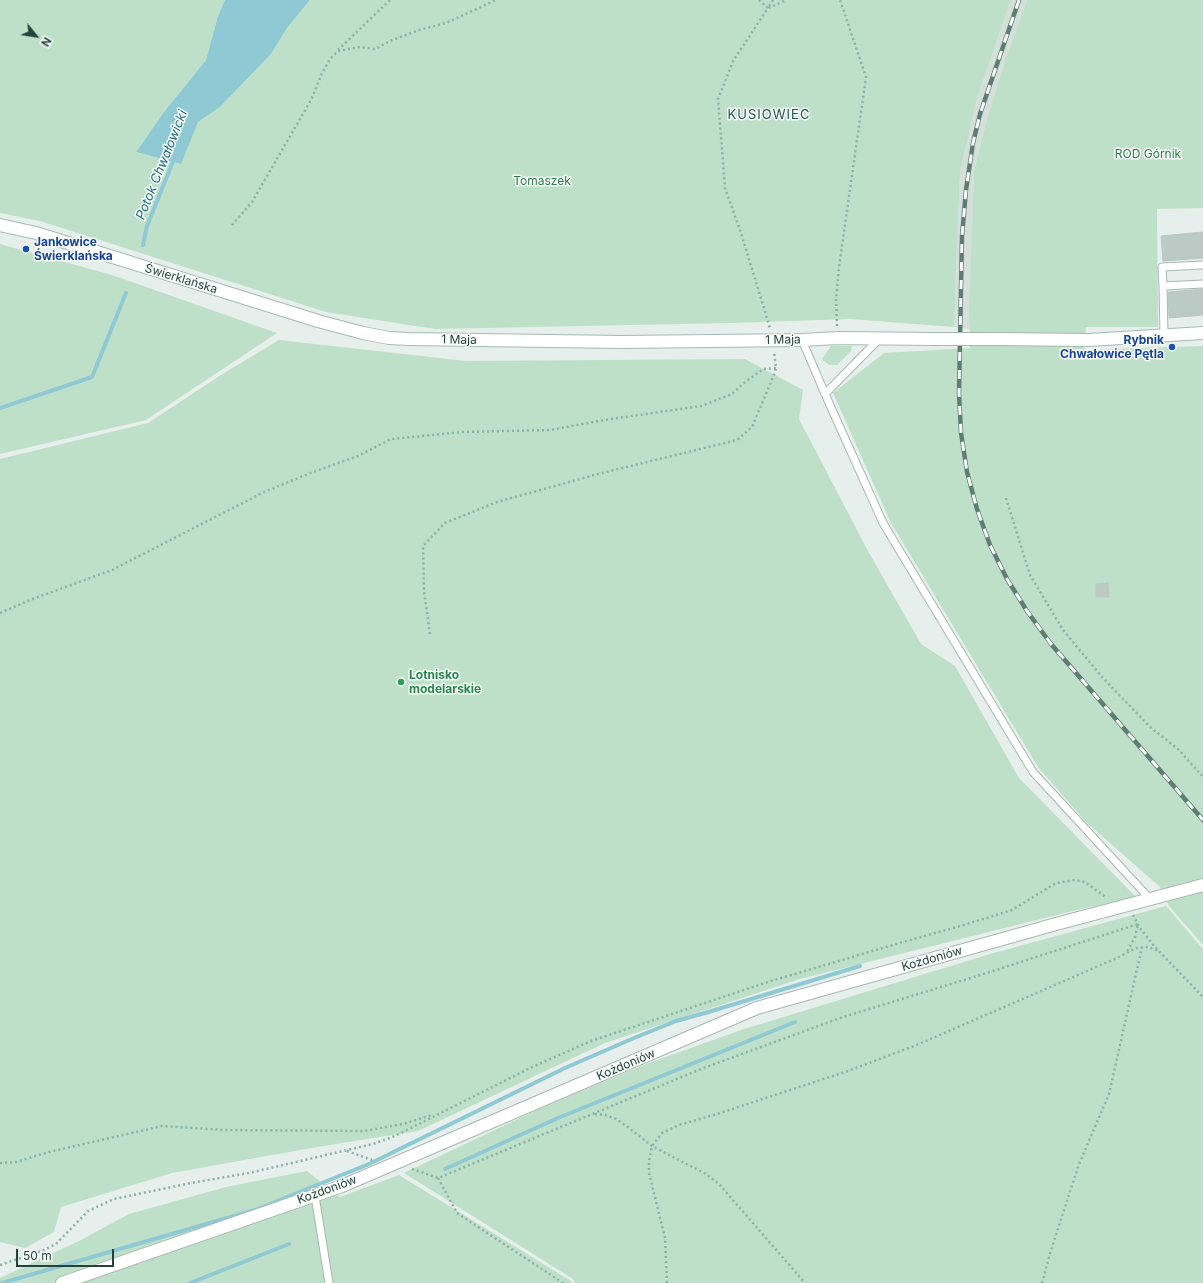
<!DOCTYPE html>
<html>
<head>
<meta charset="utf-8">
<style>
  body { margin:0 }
  #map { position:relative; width:1203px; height:1283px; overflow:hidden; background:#e6efeb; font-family:Inter,sans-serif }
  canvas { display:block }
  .north { position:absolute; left:16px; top:16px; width:40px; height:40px; -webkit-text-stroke:3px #f7fbf9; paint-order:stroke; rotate:120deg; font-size:11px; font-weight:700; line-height:16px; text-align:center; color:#24423a }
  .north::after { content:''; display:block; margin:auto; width:14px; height:18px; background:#24423a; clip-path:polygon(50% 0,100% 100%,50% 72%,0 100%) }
  .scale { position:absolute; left:16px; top:1249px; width:98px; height:18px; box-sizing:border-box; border:2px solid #24423a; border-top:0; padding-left:5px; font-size:12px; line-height:14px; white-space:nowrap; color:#24423a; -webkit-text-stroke:3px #f7fbf9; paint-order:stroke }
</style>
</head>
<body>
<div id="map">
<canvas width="1203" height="1283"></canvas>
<div class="north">N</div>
<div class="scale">50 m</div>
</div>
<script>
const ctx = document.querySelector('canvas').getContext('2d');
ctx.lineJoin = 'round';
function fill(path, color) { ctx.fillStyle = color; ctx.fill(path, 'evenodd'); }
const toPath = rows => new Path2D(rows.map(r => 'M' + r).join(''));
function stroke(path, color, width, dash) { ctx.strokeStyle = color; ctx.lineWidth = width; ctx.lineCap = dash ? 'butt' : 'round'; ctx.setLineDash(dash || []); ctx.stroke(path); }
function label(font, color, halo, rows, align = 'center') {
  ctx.font = font + ' Inter,sans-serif'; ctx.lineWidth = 3; ctx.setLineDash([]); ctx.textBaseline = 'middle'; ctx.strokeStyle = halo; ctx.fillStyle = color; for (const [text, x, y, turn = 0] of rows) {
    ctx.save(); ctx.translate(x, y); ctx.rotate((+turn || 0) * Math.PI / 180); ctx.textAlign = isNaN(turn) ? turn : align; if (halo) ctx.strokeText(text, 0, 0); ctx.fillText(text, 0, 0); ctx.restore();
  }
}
fill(toPath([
  [1011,0,1027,0,1005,61,987,118,974,171,969,329,954,327,960,173,977,98]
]), '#d4dfda');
fill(toPath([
  [0,0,225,0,218,16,206,60,164,112,136,152,180,164,198,122,220,107,271,54,287,28,310,0,1011,0,977,98,960,173,954,327,850,319,730,323,435,329,326,312,40,221,0,213],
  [1027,0,1203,0,1203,208,1157,209,1158,327,1086,327,1084,350,1203,346,1203,945,1169,906,1160,887,1086,822,1038,767,891,523,833,393,884,353,970,348,969,310,974,171,987,118,1005,61],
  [0,244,112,275,277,333,146,420,0,454],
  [279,340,466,361,745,359,803,390,799,419,868,551,921,644,955,666,1019,778,1136,897,1073,911,800,979,605,1043,418,1131,317,1147,172,1173,61,1207,54,1232,25,1248,0,1242,0,459,148,423,224,373],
  [831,346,852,346,851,351,837,365,829,365,822,359],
  [1166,906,1203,949,1203,1283,575,1283,573,1279,404,1173,539,1109,646,1064,741,1030,990,954],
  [307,1171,340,1197,399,1175,571,1281,573,1283,0,1283,0,1278,81,1240,129,1214,226,1187]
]), '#bfe0c8');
fill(toPath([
  [225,0,310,0,287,28,271,54,220,107,198,122,181,164,136,152,164,112,206,60,218,16]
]), '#8ec9d4');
stroke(toPath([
  [143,245,147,226,174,159],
  [0,408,92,377,126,293],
  [445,1169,558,1118,795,1022],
  [2,1283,255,1210,369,1164,565,1068,634,1038,676,1021,705,1013,860,966],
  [190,1283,289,1244]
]), '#8ec9d4', 4);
const building = toPath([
  [1203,232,1203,258,1163,261,1161,236,1203,232],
  [1203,289,1203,315,1169,318,1168,292,1203,289],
  [1108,583,1109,597,1096,597,1096,584,1108,583]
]);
fill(building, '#bbcac4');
stroke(building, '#b8c9c2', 1);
const lane = toPath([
  [1163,286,1162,267,1203,265],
  [1164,336,1163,286,1203,284],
  [802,340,825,394,883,523,1033,772,1151,900],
  [825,394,879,339],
  [315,1196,329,1283]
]);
const street = toPath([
  [62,1283,342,1186,757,1008,1056,924,1203,885]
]);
const secondary = toPath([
  [0,225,36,233,318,321,363,333,389,338,408,339,621,342,802,340,838,338,933,339],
  [996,339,1089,340,1203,333]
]);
stroke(lane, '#a8b8b2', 9);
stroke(street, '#a8b8b2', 14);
stroke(secondary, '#a4bbb3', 14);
stroke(toPath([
  [759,0,768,8,733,61,718,99,725,188,741,233,770,328],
  [773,0,768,8,787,0],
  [338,50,390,0],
  [232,225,252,202,311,100,322,73,330,59,338,51,360,47,375,49,390,41,419,30,446,23,496,0],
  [837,326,836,300,839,267,866,77,840,0],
  [1006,498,1030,575,1063,630,1102,677,1150,727,1179,750,1203,777],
  [0,613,30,600,112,570,264,492,313,472,358,456,391,439,463,432,550,430,604,420,701,406,732,394,744,383,763,369,776,368],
  [430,634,424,591,423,546,445,523,497,502,598,474,737,440,752,427,774,375,776,368,774,351],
  [1133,915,1140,928,1154,946,1203,997],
  [595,1114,605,1115,616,1119,628,1127,652,1146,706,1174,719,1184,805,1283],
  [347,1151,372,1160],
  [0,1163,16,1162,49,1152,162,1126,224,1130,364,1131,403,1124,432,1115],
  [412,1169,438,1178,701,1069,843,1017,990,972,1138,924,1135,937,1127,952],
  [438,1178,457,1213,563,1283],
  [0,1265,44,1250,56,1244,88,1211,114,1199,191,1183,249,1173,373,1144,395,1136,530,1068,591,1041,771,981,903,942,964,925,1012,910,1056,883,1075,880,1085,882,1107,898],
  [667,1283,665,1238,649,1173,649,1161,652,1146,662,1133,679,1125,717,1114,848,1071,919,1044,1117,958,1136,948,1148,947,1159,951],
  [1042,1283,1051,1250,1079,1164,1109,1094,1142,947]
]), '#86b3a5', 2.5, [2, 3]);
stroke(lane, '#fff', 7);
stroke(street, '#fff', 12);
stroke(secondary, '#fff', 12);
const rail = toPath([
  [1019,0,980,114,973,143,966,190,962,236,959,393,961,433,967,472,977,509,990,545,1007,579,1027,611,1051,644,1203,820]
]);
stroke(rail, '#5f7d75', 4.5);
stroke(rail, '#f7fbf9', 3, [9]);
const secondaryBridge = toPath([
  [933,339,996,339]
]);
stroke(secondaryBridge, '#a4bbb3', 14, []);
stroke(secondaryBridge, '#fff', 12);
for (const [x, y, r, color] of [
  [26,249,4,"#1a4fb4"],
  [1172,347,4,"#1a4fb4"],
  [401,682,4,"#2e9e5b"]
]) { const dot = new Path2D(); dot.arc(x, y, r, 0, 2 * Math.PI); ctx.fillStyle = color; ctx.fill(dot); stroke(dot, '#f7fbf9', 1.5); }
label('12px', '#2d7a4b', '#f7fbf9', [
  ["ROD Górnik",1148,154],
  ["Tomaszek",542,181]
]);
label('bold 12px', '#164399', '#f7fbf9', [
  ["Jankowice",34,242],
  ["Świerklańska",34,256],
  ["Rybnik",1164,340,"right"],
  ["Chwałowice Pętla",1164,354,"right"]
], 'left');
label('12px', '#24423a', '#f7fbf9', [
  ["Świerklańska",181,279,17],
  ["1 Maja",459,340,1],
  ["1 Maja",783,340,-1],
  ["Kożdoniów",932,959,-16],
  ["Kożdoniów",626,1065,-23],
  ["Kożdoniów",327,1190,-20]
]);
label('bold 12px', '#27864d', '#f7fbf9', [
  ["Lotnisko",409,675],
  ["modelarskie",409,689]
], 'left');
ctx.letterSpacing = '1px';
label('13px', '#1f5548', '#f7fbf9', [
  ["KUSIOWIEC",769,115]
]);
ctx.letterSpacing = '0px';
label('italic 13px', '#1c6f80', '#f7fbf9', [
  ["Potok Chwałowicki",162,165,-68]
]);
</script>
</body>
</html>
